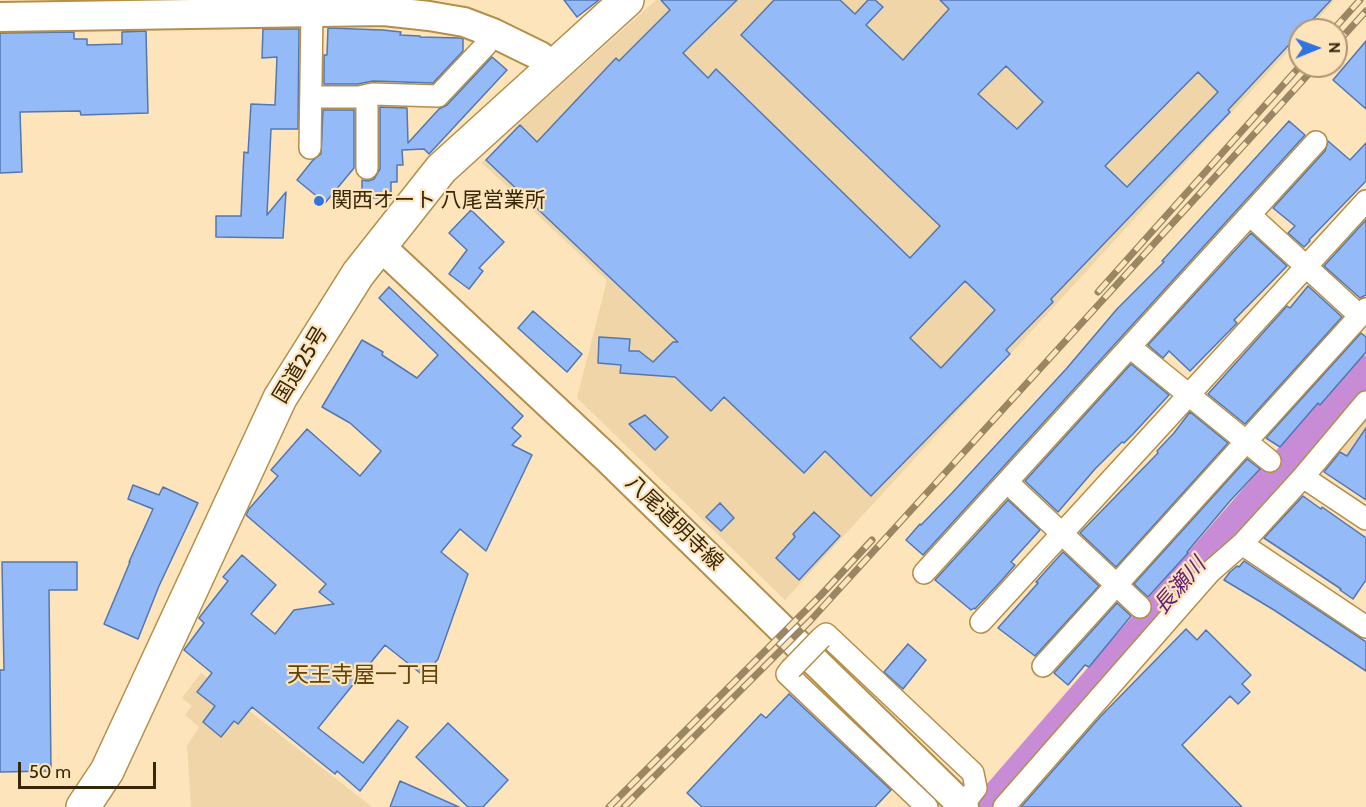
<!DOCTYPE html>
<html>
<head>
<meta charset="utf-8">
<style>
  body { margin:0 }
  #map { position:relative; width:1366px; height:807px; overflow:hidden; background:#fde4bb; font-family:Cabin,sans-serif }
  canvas { display:block }
  .north { position:absolute; left:1288px; top:18px; width:60px; height:60px; box-sizing:border-box; background:#fde4bb; border:2px solid #ae9874; border-radius:50%; rotate:89deg; font-size:16px; font-weight:700; line-height:24px; text-align:center; color:#372709 }
  .north::after { content:''; display:block; margin:auto; width:21px; height:27px; background:#3174e1; clip-path:polygon(50% 0,100% 100%,50% 72%,0 100%) }
  .scale { position:absolute; left:18px; top:762px; width:138px; height:27px; box-sizing:border-box; border:3px solid #372709; border-top:0; padding-left:8px; font-size:18px; line-height:21px; white-space:nowrap; color:#372709; -webkit-text-stroke:4px #fde4bb; paint-order:stroke }
</style>
</head>
<body>
<div id="map">
<canvas width="1366" height="807"></canvas>
<div class="north">N</div>
<div class="scale">50 m</div>
</div>
<script>
const ctx = document.querySelector('canvas').getContext('2d');
ctx.lineJoin = 'round';
function fill(path, color) { ctx.fillStyle = color; ctx.fill(path, 'evenodd'); }
const toPath = rows => new Path2D(rows.map(r => 'M' + r).join(''));
function stroke(path, color, width, dash) { ctx.strokeStyle = color; ctx.lineWidth = width; ctx.lineCap = dash ? 'butt' : 'round'; ctx.setLineDash(dash || []); ctx.stroke(path); }
function label(font, color, halo, rows, align = 'center') {
  ctx.font = font + ' Cabin,"Noto Sans JP",sans-serif'; ctx.lineWidth = 4.5; ctx.setLineDash([]); ctx.textBaseline = 'middle'; ctx.strokeStyle = halo; ctx.fillStyle = color; for (const [text, x, y, turn = 0] of rows) {
    ctx.save(); ctx.translate(x, y); ctx.rotate((+turn || 0) * Math.PI / 180); ctx.textAlign = isNaN(turn) ? turn : align; if (halo) ctx.strokeText(text, 0, 0); ctx.fillText(text, 0, 0); ctx.restore();
  }
}
fill(toPath([
  [656,0,1334,0,1334,1,1308,30,1300,30,1300,38,785,600,577,398,607,280,482,163,526,116],
  [1366,415,1366,467,1338,448],
  [201,673,372,807,191,807,187,746,199,727,185,715,192,706,182,698]
]), '#efd5a8');
stroke(toPath([
  [994,801,1366,372]
]), '#c78cd5', 33);
const building = toPath([
  [564,0,599,0,577,17,564,0],
  [661,0,737,0,683,53,708,78,716,69,910,258,940,226,741,35,774,0,840,0,855,14,868,0,875,0,883,7,866,25,903,60,949,9,940,0,1331,0,1303,30,1300,30,1300,33,1228,110,1230,112,1051,299,1053,302,1006,350,1010,354,871,496,825,451,804,473,724,397,711,411,675,377,620,373,621,365,598,363,599,337,630,339,629,351,639,351,653,362,673,342,678,342,486,160,520,125,537,142,616,58,619,61,670,10,661,0],
  [1006,66,1043,102,1017,129,978,94,1006,66],
  [1198,72,1218,92,1127,187,1105,166,1198,72],
  [965,281,995,310,941,368,910,338,965,281],
  [328,28,383,30,401,32,400,35,420,36,420,37,461,38,463,39,463,51,433,83,373,81,358,84,324,84,324,55,327,55,328,28],
  [263,29,299,29,298,129,271,129,267,215,286,192,283,238,216,237,216,216,241,216,244,152,248,153,251,104,275,105,277,57,262,58,263,29],
  [146,31,148,113,81,115,80,111,20,112,22,172,0,173,0,33,74,32,74,39,87,39,87,45,122,44,122,32,146,31],
  [1366,41,1366,109,1333,80,1366,41],
  [492,57,507,70,429,154,424,149,402,150,403,165,397,165,397,182,391,182,391,198,362,198,362,180,368,181,374,179,380,169,380,107,407,108,408,143,439,109,447,105,492,57],
  [323,110,354,110,354,168,325,203,297,180,313,160,321,154,323,110],
  [1289,121,1305,135,923,555,906,540,920,524,921,525,952,493,1067,368,1117,309,1164,262,1162,261,1289,121],
  [1328,141,1350,160,1366,143,1366,181,1309,240,1310,241,1304,247,1288,233,1295,226,1273,208,1325,151,1328,141],
  [471,210,504,242,479,268,483,271,469,289,449,274,467,250,449,233,471,210],
  [1366,220,1366,295,1360,298,1324,266,1366,220],
  [1251,233,1287,266,1234,320,1237,323,1190,371,1169,351,1163,358,1148,345,1251,233],
  [1308,286,1342,317,1245,424,1208,394,1287,306,1290,308,1308,286],
  [389,287,523,416,512,428,521,436,512,445,532,455,486,551,460,529,441,552,468,574,438,659,424,676,385,645,318,728,363,763,398,720,408,727,360,791,337,771,335,774,252,707,238,724,234,721,221,737,203,722,215,706,197,692,212,673,184,650,204,623,199,618,228,581,223,577,242,555,276,585,251,614,275,634,294,610,334,604,319,592,326,584,246,515,249,509,278,476,271,470,307,429,360,476,381,451,350,423,322,407,362,340,383,352,382,355,417,378,438,355,379,298,389,287],
  [533,311,582,354,567,372,518,328,533,311],
  [1361,333,1366,337,1366,352,1320,405,1318,403,1280,447,1266,438,1361,333],
  [1131,364,1169,395,1133,434,1124,443,1122,442,1095,469,1058,512,1025,481,1131,364],
  [1190,412,1228,443,1116,567,1080,533,1158,453,1157,451,1174,433,1190,412],
  [645,415,668,437,655,450,629,424,645,415],
  [1366,428,1366,500,1324,472,1340,452,1347,456,1366,428],
  [1247,459,1260,469,1230,501,1187,552,1188,553,1148,597,1134,584,1247,459],
  [133,485,159,495,163,487,198,503,159,586,138,639,104,624,130,562,129,562,153,509,128,499,133,485],
  [1303,496,1321,509,1322,507,1366,538,1366,580,1353,599,1340,590,1341,589,1264,538,1303,496],
  [1008,500,1040,530,1011,562,1015,565,1002,580,975,609,974,608,971,610,935,580,1008,500],
  [720,503,734,518,721,531,706,517,720,503],
  [814,512,840,536,799,580,776,558,795,537,793,534,814,512],
  [1063,552,1099,586,1035,656,998,628,1038,583,1036,582,1063,552],
  [1244,561,1366,642,1366,671,1274,610,1224,580,1230,572,1237,566,1239,567,1244,561],
  [2,562,77,562,77,590,49,590,51,771,0,772,0,670,4,670,2,562],
  [1117,603,1131,616,1089,667,1085,665,1068,685,1054,673,1117,603],
  [1186,629,1197,640,1206,630,1251,675,1242,684,1250,692,1238,704,1230,696,1182,745,1242,807,1021,807,1100,717,1186,629],
  [908,644,926,660,903,689,884,672,908,644],
  [789,694,891,790,875,807,702,807,687,793,761,714,766,718,789,694],
  [448,723,508,780,483,807,468,807,416,757,448,723],
  [400,781,459,807,390,807,400,781]
]);
fill(building, '#94baf7');
stroke(building, '#5377b1', 1.5);
const minor = toPath([
  [367,95,367,168],
  [311,97,359,97,373,94,438,96,486,45,493,33],
  [310,148,312,12],
  [1250,215,1360,316],
  [1130,347,1270,461],
  [1303,477,1366,519],
  [1007,482,1140,607],
  [1242,544,1366,627],
  [924,573,1316,142],
  [981,622,1366,201],
  [821,638,826,634,973,773,976,788,962,806],
  [1043,666,1366,309],
  [791,669,787,674,927,807],
  [1004,807,1210,572,1242,544,1303,477,1366,402]
]);
const secondary = toPath([
  [0,17,384,11,429,16,464,22,493,33,540,56,551,67],
  [379,245,609,460,964,807]
]);
const trunk = toPath([
  [83,807,107,771,280,398,358,274,441,169,627,0]
]);
stroke(minor, '#b58e48', 24);
stroke(secondary, '#b58e48', 32);
stroke(trunk, '#b58e48', 36);
stroke(minor, '#fff', 21);
stroke(secondary, '#fff', 28);
stroke(trunk, '#fff', 33);
const rail = toPath([
  [1333,30,1360,0],
  [1336,44,1366,11],
  [1098,292,1300,66],
  [609,807,821,595,872,540],
  [624,807,810,621,1316,66]
]);
stroke(rail, '#9a8662', 7);
stroke(rail, '#fde4bb', 4.5, [14]);
const minorBridge = toPath([
  [791,669,821,638]
]);
stroke(minorBridge, '#b58e48', 24, []);
stroke(minorBridge, '#fff', 21);
for (const [x, y, r, color] of [
  [319,201,6,"#3174e1"]
]) { const dot = new Path2D(); dot.arc(x, y, r, 0, 2 * Math.PI); ctx.fillStyle = color; ctx.fill(dot); stroke(dot, '#fde4bb', 2); }
label('21px', '#372709', '#fde4bb', [
  ["関西オート 八尾営業所",331,201]
], 'left');
label('21px', '#372709', '#fde4bb', [
  ["国道25号",301,365,-59],
  ["八尾道明寺線",674,523,44]
]);
label('italic 22px', '#631b73', '#fde4bb', [
  ["長瀬川",1180,586,-49]
]);
label('22px', '#604409', '#fde4bb', [
  ["天王寺屋一丁目",364,676]
]);
</script>
</body>
</html>
